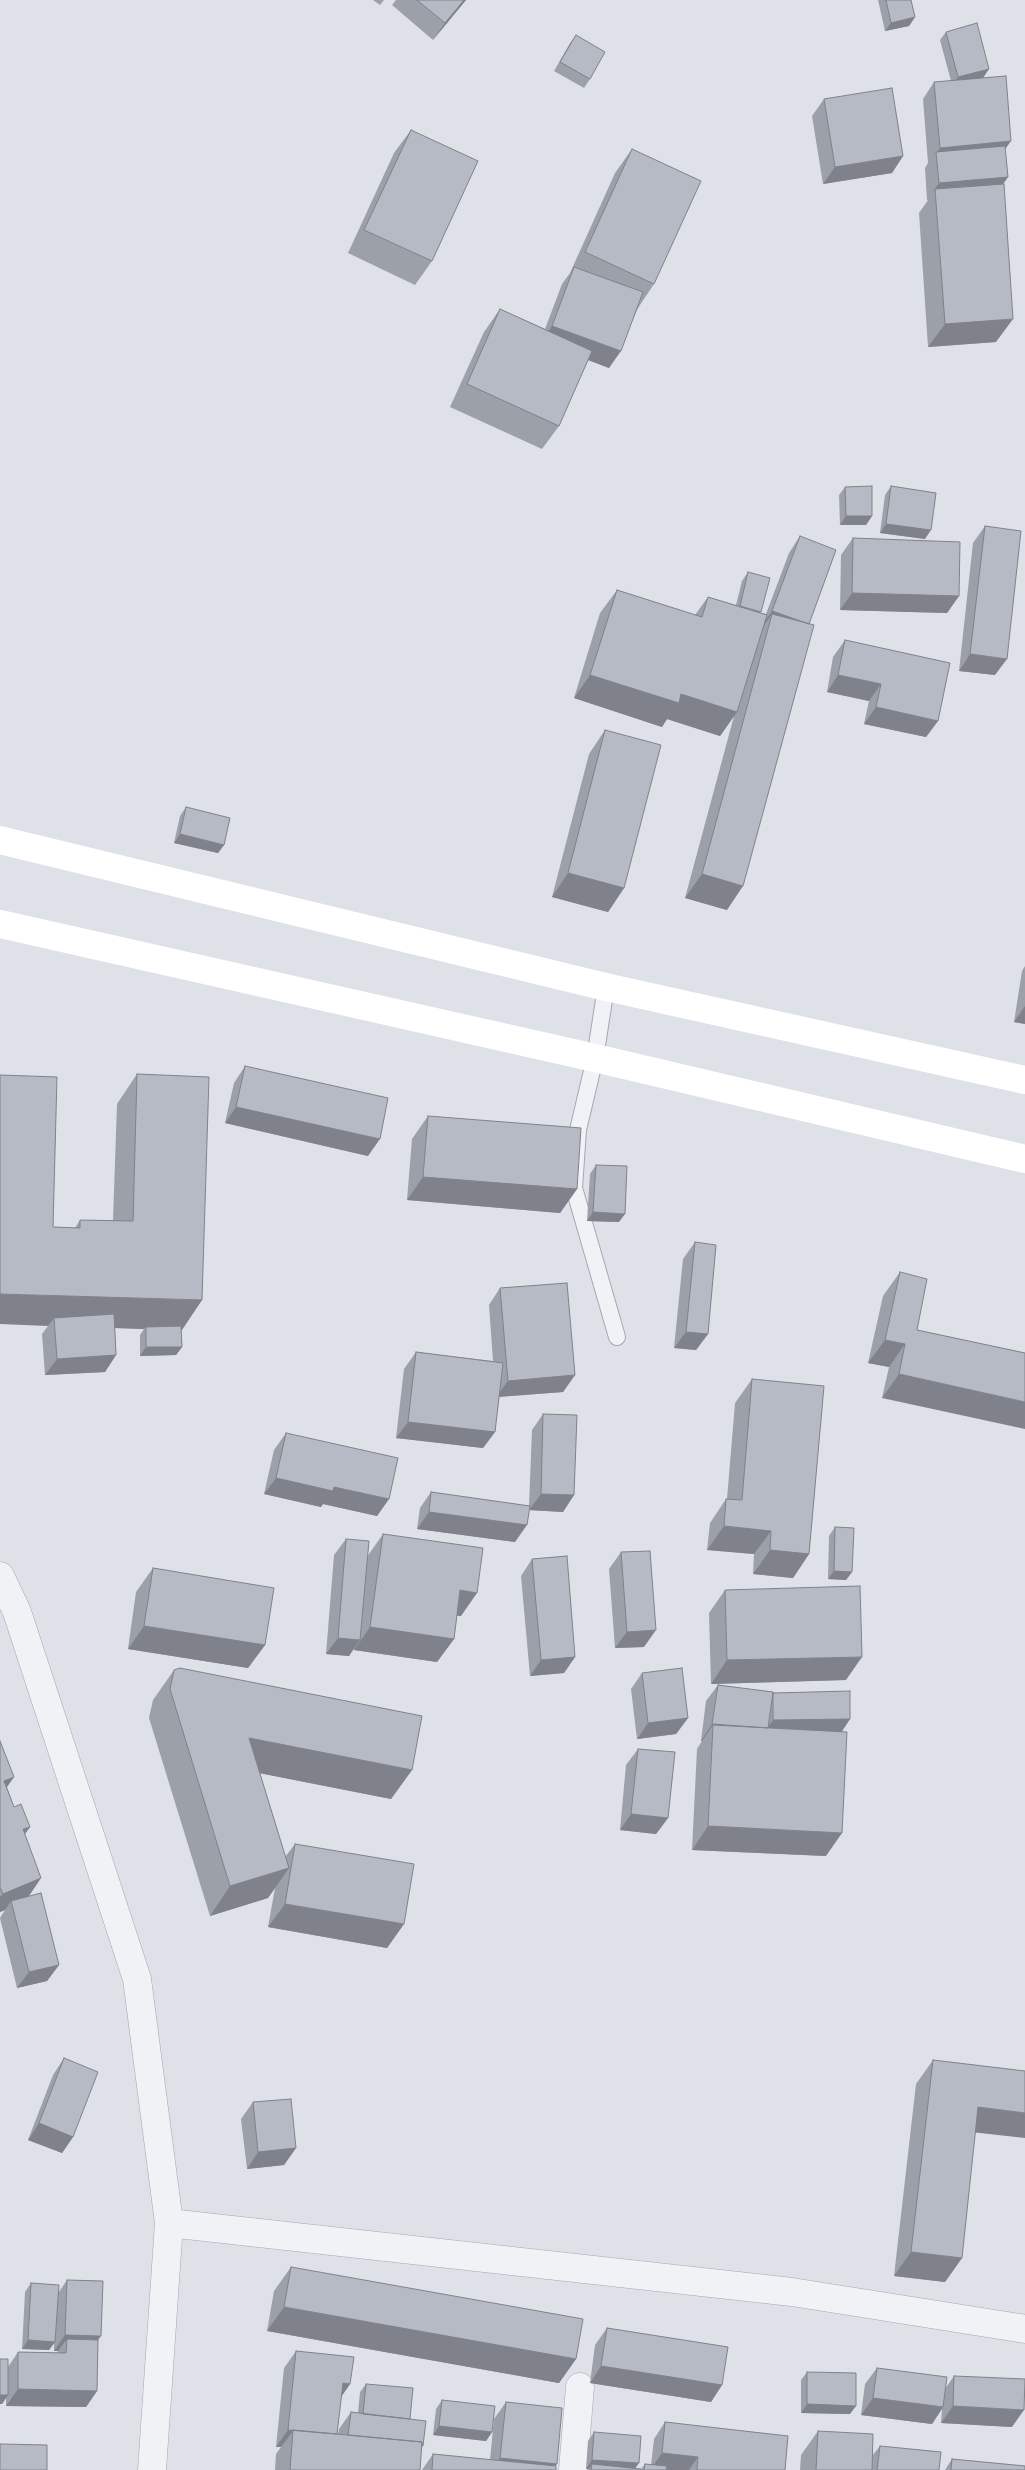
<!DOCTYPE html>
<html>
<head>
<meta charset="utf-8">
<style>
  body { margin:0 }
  canvas { display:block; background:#dee1e8 }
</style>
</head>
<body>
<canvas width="1025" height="2470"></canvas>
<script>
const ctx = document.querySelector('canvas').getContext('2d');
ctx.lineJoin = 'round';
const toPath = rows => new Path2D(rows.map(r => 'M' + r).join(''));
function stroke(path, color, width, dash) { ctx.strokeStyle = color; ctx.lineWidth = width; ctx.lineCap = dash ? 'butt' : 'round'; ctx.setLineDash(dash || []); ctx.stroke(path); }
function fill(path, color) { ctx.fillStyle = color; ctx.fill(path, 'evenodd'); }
const lane = toPath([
  [606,987,595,1058,578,1130,574,1188,617,1337]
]);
const street = toPath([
  [0,1576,17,1612,137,1979,169,2223,152,2470],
  [169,2223,792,2292,1025,2329],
  [573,2470,580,2387]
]);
stroke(lane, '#a3a8b2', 18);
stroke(street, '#a3a8b2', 29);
stroke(lane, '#f1f2f6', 16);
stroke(street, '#f1f2f6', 28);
stroke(toPath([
  [0,840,606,987,1025,1080],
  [0,924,595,1058,1025,1159]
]), '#fff', 28);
fill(toPath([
  [373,0,384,0,380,5],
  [396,0,466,0,433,40,392,5],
  [878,0,911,0,915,17,909,26,885,31],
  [946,32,983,78,1005,149,1008,177,1003,184,996,342,928,347,919,213,928,200,927,200,925,168,928,163,923,99,934,82,951,81,940,40],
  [576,35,590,79,584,88,554,71,570,43],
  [824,99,903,156,892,173,823,184,812,116],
  [411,130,432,261,415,285,348,253,394,153],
  [632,149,654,284,638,308,609,368,588,360,559,426,542,449,450,407,484,332,500,309,545,329,562,284,570,273,615,173],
  [891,486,925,539,880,533,885,495],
  [845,487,872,516,866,525,840,525,839,495],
  [985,526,995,675,959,671,973,543],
  [800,536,809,624,727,910,685,898,734,716,720,736,667,719,662,727,574,698,600,613,617,590,695,615,708,597,736,605,742,581,748,572,761,613,766,614,789,553],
  [853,538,959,596,947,613,840,610,841,555],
  [845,640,938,721,926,737,864,724,869,701,827,692,833,657],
  [605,730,624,888,608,912,552,897,589,754],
  [186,807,224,845,218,853,174,843,180,816],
  [1025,966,1025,1024,1014,1022,1022,971],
  [245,1066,368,1156,225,1123,234,1083],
  [137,1074,202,1300,181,1330,182,1347,176,1355,140,1356,140,1335,144,1329,115,1328,116,1355,105,1372,45,1375,42,1334,48,1326,53,1227,75,1228,80,1220,113,1221,117,1104],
  [428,1116,577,1189,560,1213,407,1200,412,1139],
  [596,1165,619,1222,587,1221,590,1174],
  [695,1242,708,1334,696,1350,674,1348,683,1259],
  [900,1272,917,1330,1025,1353,882,1398,889,1367,868,1363,883,1296],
  [500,1288,575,1375,563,1392,499,1397,495,1432,483,1448,396,1438,404,1369,416,1352,493,1361,489,1305],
  [752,1379,809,1554,793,1578,753,1574,754,1554,707,1550,710,1523,726,1499,727,1499,735,1403],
  [543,1414,574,1495,563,1512,529,1510,515,1542,417,1529,420,1508,431,1492,529,1506,532,1430],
  [286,1433,389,1499,377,1516,323,1504,321,1507,264,1494,274,1450],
  [835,1527,852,1572,846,1580,828,1579,829,1536],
  [383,1534,461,1616,457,1616,454,1639,437,1662,354,1650,354,1648,349,1656,326,1654,334,1555,346,1539,367,1557],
  [621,1552,644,1647,615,1648,609,1569],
  [532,1559,575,1657,564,1673,530,1676,521,1576],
  [153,1568,265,1645,248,1668,128,1649,136,1592],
  [725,1590,846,1680,711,1684,709,1613],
  [174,1670,412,1770,391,1799,260,1773,285,1857,295,1844,404,1924,387,1948,268,1927,275,1888,268,1898,210,1916,149,1718,153,1700],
  [642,1673,688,1718,676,1734,637,1739,631,1689],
  [718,1685,773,1692,850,1719,841,1732,826,1856,692,1850,697,1749,702,1741,701,1741,706,1701],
  [0,1741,7,1787,14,1807,30,1827,25,1834,29,1897,59,1965,47,1981,17,1988,0,1918,5,1910,0,1912],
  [638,1749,668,1818,656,1834,620,1830,626,1765],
  [64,2058,73,2137,62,2153,28,2140,53,2075],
  [933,2060,962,2258,945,2282,894,2276,916,2084],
  [253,2102,296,2148,284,2165,247,2169,241,2119],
  [291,2267,576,2359,559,2383,267,2331,274,2291],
  [67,2280,98,2340,97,2391,86,2407,6,2406,6,2398,2,2404,0,2404,0,2359,8,2367,18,2352,57,2353,58,2351,54,2351,54,2343,49,2350,22,2349,25,2292,31,2283,59,2292],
  [607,2328,722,2385,711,2402,590,2383,595,2345],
  [296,2351,350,2384,341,2397,337,2434,338,2434,339,2429,351,2412,358,2413,360,2392,366,2384,410,2419,423,2446,421,2448,420,2470,275,2470,276,2454,281,2447,276,2447,284,2368],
  [877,2368,945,2389,954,2376,1012,2427,941,2423,942,2409,932,2424,861,2415,865,2384],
  [807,2372,850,2414,801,2413,801,2380],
  [442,2400,492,2432,486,2441,433,2435,436,2409],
  [506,2402,557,2464,555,2466,556,2470,422,2470,433,2454,490,2460,494,2419],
  [665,2422,785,2470,588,2470,589,2469,586,2469,588,2441,594,2432,635,2469,641,2469,645,2464,651,2465,654,2439],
  [818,2431,872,2456,880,2446,939,2470,800,2470,801,2455],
  [952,2459,1025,2470,945,2470]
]), '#9ca0a9');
fill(toPath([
  [464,0,466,0,433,40,445,23],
  [915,17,909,26,885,31,891,23],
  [989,69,983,78,952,86,958,77],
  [1011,141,999,158,936,154,940,148],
  [903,156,892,173,823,184,835,167],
  [1008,177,996,194,935,189,927,200,939,183],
  [1013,319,996,342,928,347,945,324],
  [552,326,621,351,609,368,541,342],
  [846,516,872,516,866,525,840,525],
  [886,524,931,530,925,539,880,533],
  [852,593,959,596,947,613,840,610],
  [772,611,809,624,772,614,762,628,761,627],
  [970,654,1007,659,995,675,959,671],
  [590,675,681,694,737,712,720,736,667,719,662,727,574,698],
  [838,675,881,684,869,701,827,692],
  [876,707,938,721,926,737,864,724],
  [180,834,224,845,218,853,174,843],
  [568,873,624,888,608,912,552,897],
  [702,874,743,886,727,910,685,898],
  [1025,1006,1025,1024,1014,1022],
  [236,1107,380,1139,368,1156,225,1123],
  [423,1177,577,1189,560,1213,407,1200],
  [593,1212,625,1214,619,1222,587,1221],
  [0,1294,202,1300,182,1330,146,1329,146,1327,144,1329,55,1326,54,1318,48,1326,0,1324],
  [686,1332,708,1334,696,1350,674,1348],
  [885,1340,905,1344,889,1367,868,1363],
  [146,1347,182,1347,176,1355,140,1356],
  [116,1355,105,1372,45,1375,57,1359],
  [899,1374,1025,1402,1025,1429,882,1398],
  [575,1375,563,1392,496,1397,508,1381],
  [408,1422,495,1432,483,1448,396,1438],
  [276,1478,334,1487,389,1499,377,1516,323,1504,321,1507,264,1494],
  [541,1494,574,1495,563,1512,529,1510],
  [429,1512,527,1525,515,1542,417,1529],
  [724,1526,771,1531,754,1554,707,1550],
  [770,1550,809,1554,793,1578,753,1574],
  [834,1571,852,1572,846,1580,828,1579],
  [460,1590,477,1593,461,1616,444,1614],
  [144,1626,265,1645,248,1668,128,1649],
  [370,1627,454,1639,437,1662,354,1650],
  [656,1630,644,1647,615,1648,627,1632],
  [338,1638,360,1640,349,1656,326,1654],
  [575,1657,564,1673,530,1676,541,1660],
  [862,1657,846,1680,711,1684,727,1660],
  [688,1718,676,1734,637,1739,648,1723],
  [850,1719,839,1736,764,1736,755,1749,713,1743,713,1725,702,1741,701,1741,712,1724,765,1732,773,1720],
  [249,1738,412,1770,391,1799,228,1767],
  [14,1777,0,1797,4,1781],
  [631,1814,668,1818,656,1834,620,1830],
  [708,1826,842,1833,826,1856,692,1850],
  [30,1827,13,1850,23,1829],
  [289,1868,268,1898,210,1916,230,1886],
  [41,1878,25,1902,11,1901,5,1910,0,1912,0,1897,3,1894],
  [285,1904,404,1924,387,1948,268,1927],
  [59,1965,47,1981,17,1988,29,1972],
  [978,2107,1025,2113,1025,2138,962,2131],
  [39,2123,73,2137,62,2153,28,2140],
  [296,2148,284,2165,247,2169,258,2152],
  [911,2252,962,2258,945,2282,894,2276],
  [284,2307,576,2359,559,2383,267,2331],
  [65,2335,101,2336,89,2353,67,2339,58,2351,54,2351],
  [28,2340,55,2342,49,2350,22,2349],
  [601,2366,722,2385,711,2402,590,2383],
  [343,2383,350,2384,339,2400],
  [18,2389,97,2391,86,2407,6,2406],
  [0,2395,8,2395,2,2404,0,2404],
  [873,2398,943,2407,932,2424,861,2415],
  [807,2404,856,2406,850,2414,801,2413],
  [953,2406,1024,2410,1012,2427,941,2423],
  [439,2426,492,2432,486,2441,433,2435],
  [288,2430,293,2431,281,2447,276,2447],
  [662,2453,698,2457,689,2470,650,2470],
  [500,2458,557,2464,552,2470,491,2470],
  [592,2460,639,2463,634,2470,592,2464,589,2469,586,2469]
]), '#7f828a');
const building = toPath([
  [417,0,464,0,445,23,417,0],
  [886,0,911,0,915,17,891,23,886,0],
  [977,23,989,69,958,77,946,32,977,23],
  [576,35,605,52,590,79,560,62,576,35],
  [1006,76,1011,141,940,148,934,82,1006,76],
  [892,88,903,156,835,167,824,99,892,88],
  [411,130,478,161,432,261,364,230,411,130],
  [1005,146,1008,177,939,183,936,152,1005,146],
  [632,149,701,181,654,284,585,252,632,149],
  [1004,184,1013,319,945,324,935,189,1004,184],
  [574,267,643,292,621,351,552,326,574,267],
  [500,309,592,351,559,426,467,384,500,309],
  [872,486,872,516,846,516,845,487,872,486],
  [891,486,936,493,931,530,886,524,891,486],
  [985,526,1021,531,1007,659,970,654,985,526],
  [800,536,836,550,809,624,772,611,800,536],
  [853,538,960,542,959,596,852,593,853,538],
  [748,572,770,578,761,612,740,606,748,572],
  [617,590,702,617,708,597,767,615,737,712,681,694,679,703,590,675,617,590],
  [772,614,814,625,743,886,702,874,772,614],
  [845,640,950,663,938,721,876,707,881,684,838,675,845,640],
  [605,730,661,745,624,888,568,873,605,730],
  [186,807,230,818,224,845,180,834,186,807],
  [245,1066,388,1098,380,1139,236,1107,245,1066],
  [137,1074,209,1077,202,1300,0,1294,0,1075,57,1077,53,1227,80,1228,80,1220,133,1221,137,1074],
  [428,1116,581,1128,577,1189,423,1177,428,1116],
  [596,1165,627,1166,625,1214,593,1212,596,1165],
  [695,1242,716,1245,708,1334,686,1332,695,1242],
  [900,1272,927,1279,917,1330,1025,1353,1025,1402,899,1374,905,1344,885,1340,900,1272],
  [567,1283,575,1375,508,1381,500,1288,567,1283],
  [114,1314,116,1355,57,1359,54,1318,114,1314],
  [181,1326,182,1347,146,1347,146,1327,181,1326],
  [416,1352,503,1363,495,1432,408,1422,416,1352],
  [752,1379,824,1386,809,1554,770,1550,771,1531,724,1526,726,1499,742,1500,752,1379],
  [543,1414,577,1415,574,1495,541,1494,543,1414],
  [286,1433,398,1458,389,1499,334,1487,333,1491,276,1478,286,1433],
  [431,1492,530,1506,527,1525,429,1512,431,1492],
  [835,1527,854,1528,852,1572,834,1571,835,1527],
  [383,1534,483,1548,477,1593,460,1590,454,1639,370,1627,383,1534],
  [346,1539,369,1541,360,1640,338,1638,346,1539],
  [650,1551,656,1630,627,1632,621,1552,650,1551],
  [567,1556,575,1657,541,1660,532,1559,567,1556],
  [153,1568,274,1588,265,1645,144,1626,153,1568],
  [860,1586,862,1657,727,1660,725,1590,860,1586],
  [180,1668,422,1716,412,1770,249,1738,289,1868,230,1886,170,1689,174,1670,180,1668],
  [682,1668,688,1718,648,1723,642,1673,682,1668],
  [718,1685,773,1692,768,1728,712,1724,718,1685],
  [850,1691,850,1719,773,1720,773,1693,850,1691],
  [713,1725,847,1732,842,1833,708,1826,713,1725],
  [0,1741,14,1777,4,1781,14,1807,21,1804,30,1827,23,1829,41,1878,3,1894,0,1887,0,1741],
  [638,1749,675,1752,668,1818,631,1814,638,1749],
  [295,1844,414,1864,404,1924,285,1904,295,1844],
  [41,1893,59,1965,29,1972,11,1901,41,1893],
  [64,2058,98,2072,73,2137,39,2123,64,2058],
  [933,2060,1025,2071,1025,2113,978,2107,962,2258,911,2252,933,2060],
  [291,2099,296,2148,258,2152,253,2102,291,2099],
  [291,2267,583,2319,576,2359,284,2307,291,2267],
  [67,2280,103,2281,101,2336,65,2335,67,2280],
  [31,2283,59,2285,55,2342,28,2340,31,2283],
  [607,2328,728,2347,722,2385,601,2366,607,2328],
  [67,2339,98,2340,97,2391,18,2389,18,2352,66,2353,67,2339],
  [296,2351,354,2357,350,2384,343,2383,337,2434,288,2430,296,2351],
  [0,2359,8,2359,8,2395,0,2395,0,2359],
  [877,2368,947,2377,943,2407,873,2398,877,2368],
  [807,2372,856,2373,856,2406,807,2404,807,2372],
  [954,2376,1025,2379,1024,2410,953,2406,954,2376],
  [366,2384,413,2388,410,2419,363,2414,366,2384],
  [442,2400,495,2406,492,2432,439,2426,442,2400],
  [506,2402,562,2408,557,2464,500,2458,506,2402],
  [351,2412,426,2421,423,2446,422,2445,422,2442,348,2435,351,2412],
  [665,2422,788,2436,785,2470,697,2470,698,2457,662,2453,665,2422],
  [293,2430,422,2442,420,2470,290,2470,293,2430],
  [818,2431,873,2434,872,2470,816,2470,818,2431],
  [594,2432,641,2436,639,2463,592,2460,594,2432],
  [0,2444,47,2445,47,2470,0,2470,0,2444],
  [880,2446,941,2452,939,2470,877,2470,880,2446],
  [433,2454,556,2466,556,2470,432,2470,433,2454],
  [952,2459,1025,2466,1025,2470,951,2470,952,2459],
  [592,2464,641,2469,641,2470,591,2470,592,2464],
  [645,2464,667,2466,666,2470,644,2470,645,2464]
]);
fill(building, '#b5bac5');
stroke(building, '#7f828a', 1);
</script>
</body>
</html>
